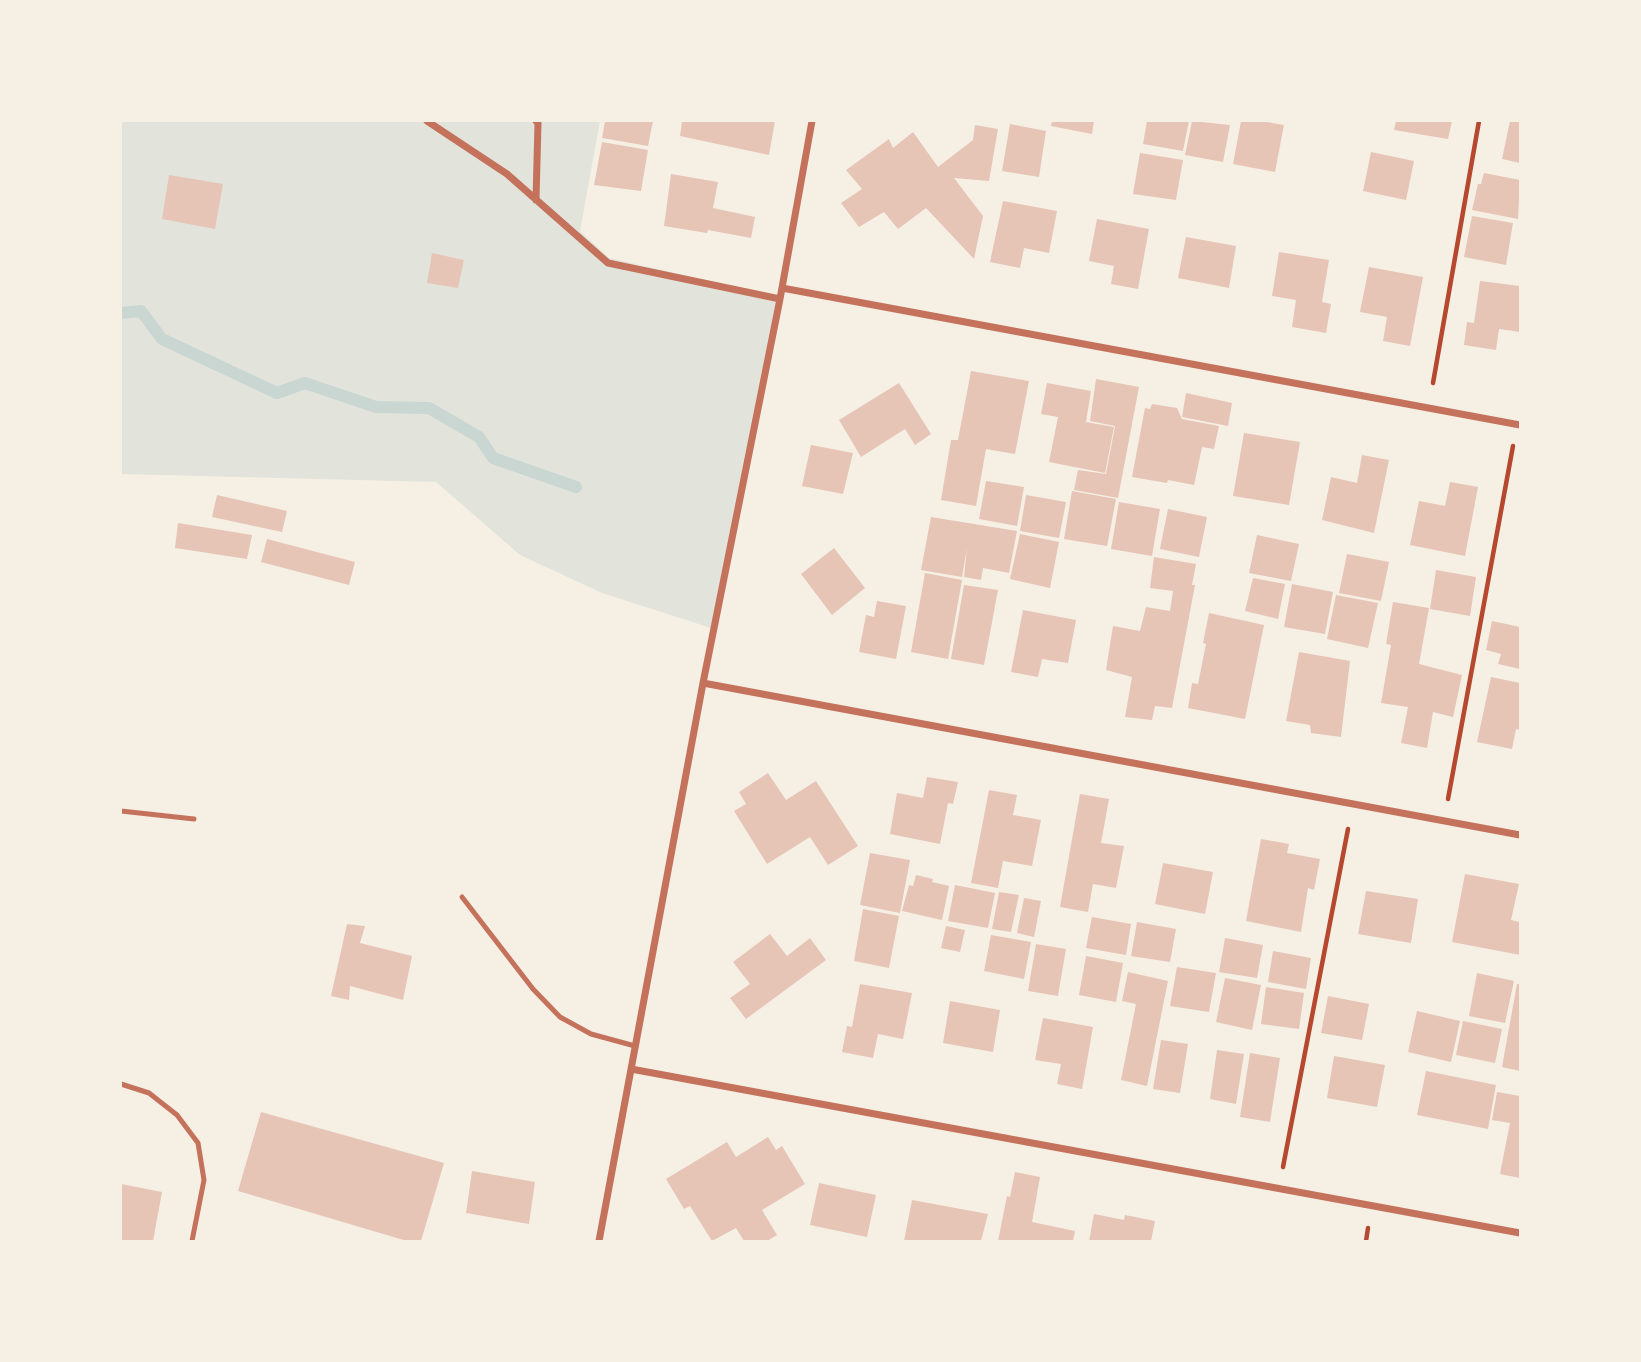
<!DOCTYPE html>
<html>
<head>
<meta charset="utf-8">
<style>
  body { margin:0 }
  #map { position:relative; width:1641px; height:1362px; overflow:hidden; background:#f6efe4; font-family:"Source Sans 3",sans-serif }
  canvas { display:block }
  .frame { position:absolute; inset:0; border:122px solid #f6efe4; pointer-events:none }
</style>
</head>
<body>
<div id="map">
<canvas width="1641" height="1362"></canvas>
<div class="frame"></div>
</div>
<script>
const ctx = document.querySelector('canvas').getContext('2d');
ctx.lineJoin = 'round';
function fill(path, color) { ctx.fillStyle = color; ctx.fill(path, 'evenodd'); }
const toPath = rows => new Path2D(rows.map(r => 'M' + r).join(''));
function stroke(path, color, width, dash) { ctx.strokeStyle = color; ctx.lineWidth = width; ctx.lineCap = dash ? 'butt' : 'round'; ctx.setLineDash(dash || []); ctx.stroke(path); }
fill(toPath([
  [121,121,600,121,580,231,609,258,780,297,711,628,602,593,520,555,436,482,121,474]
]), '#e2e4dc');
stroke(toPath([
  [121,313,141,311,162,339,277,393,305,383,376,407,429,408,479,437,493,458,576,487]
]), '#c9d6d2', 12);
fill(toPath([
  [605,121,653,121,648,146,602,138],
  [682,121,775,121,769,155,680,136],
  [1052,121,1094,121,1092,134,1051,126],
  [1147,121,1189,121,1183,151,1143,144],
  [1192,121,1230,125,1223,162,1185,155],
  [1241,121,1261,121,1284,125,1275,172,1233,164],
  [1396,121,1452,121,1448,139,1394,130],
  [1510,121,1520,121,1520,163,1502,159],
  [1010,124,1046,131,1039,177,1002,171],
  [975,125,998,129,989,181,954,178,983,216,974,259,926,208,898,229,884,212,859,227,841,203,862,189,846,170,889,139,893,148,913,132,938,167,973,140],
  [602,142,648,150,641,191,594,185],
  [1371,152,1414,161,1406,200,1363,191],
  [1140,153,1183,160,1176,200,1133,194],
  [1484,173,1520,180,1518,219,1472,210,1478,184,1481,184],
  [671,174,718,182,713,208,755,217,751,238,708,230,707,233,664,226],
  [169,175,223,184,215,229,162,219],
  [1003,201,1057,211,1049,253,1024,248,1020,268,990,262],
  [1472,216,1513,223,1506,265,1464,257],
  [1097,219,1149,229,1138,289,1111,284,1114,266,1089,261],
  [1186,237,1236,246,1229,288,1178,278],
  [1279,252,1329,260,1322,302,1331,304,1326,333,1292,327,1296,300,1272,296],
  [432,253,464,260,458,288,427,283],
  [1369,267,1423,277,1410,346,1383,341,1387,317,1360,312],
  [1480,281,1520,286,1520,332,1499,329,1496,350,1464,345,1467,322,1474,323],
  [971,371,1029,381,1015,454,986,449,976,506,941,500,951,440,958,440],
  [1096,379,1139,387,1118,498,1074,490,1078,470,1106,474,1115,426,1090,421],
  [899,383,931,434,915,445,905,429,861,457,839,420],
  [1047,383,1091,391,1086,422,1114,427,1105,473,1049,462,1058,417,1041,414],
  [1186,393,1232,403,1228,426,1182,417],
  [1152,404,1177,408,1182,419,1219,426,1214,449,1202,447,1194,485,1168,480,1167,483,1132,477,1145,408,1150,409],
  [1244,433,1300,442,1289,505,1233,496],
  [811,445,853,453,843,494,802,486],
  [1362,455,1389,460,1374,533,1322,520,1331,477,1357,483],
  [986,481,1024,487,1017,526,979,519],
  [1450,482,1478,487,1465,556,1410,545,1419,501,1445,506],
  [1072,491,1116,499,1107,546,1064,539],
  [217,495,287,511,282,532,212,517],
  [1026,495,1066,502,1059,538,1020,531],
  [1119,502,1160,509,1152,556,1111,549],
  [1168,509,1207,517,1199,557,1160,549],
  [931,517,1017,531,1009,573,983,568,981,580,964,577,967,548,962,577,921,570],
  [178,523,252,535,247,559,175,548],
  [1020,534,1059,542,1050,588,1010,579],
  [1257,535,1299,544,1291,581,1249,573],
  [267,539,355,562,349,585,261,562],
  [834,548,865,588,832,615,801,574],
  [1347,554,1389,562,1381,601,1339,593],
  [1154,557,1196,564,1192,585,1195,585,1172,708,1155,706,1152,720,1125,717,1132,677,1106,670,1113,626,1140,631,1146,607,1170,611,1173,591,1150,588],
  [1436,570,1476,577,1470,616,1430,609],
  [925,573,962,580,948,659,911,652],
  [1253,578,1285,584,1278,619,1245,611],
  [1292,584,1333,592,1325,634,1284,627],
  [964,585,998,590,984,665,951,659],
  [1336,595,1378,603,1368,648,1327,639],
  [877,601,906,606,896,659,859,652,866,615,874,617],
  [1393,602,1429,608,1419,664,1462,675,1453,717,1433,712,1427,748,1401,743,1408,707,1381,703,1391,645,1386,644],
  [1023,610,1076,620,1068,663,1042,659,1038,677,1011,672],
  [1209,613,1264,625,1245,719,1188,708,1192,683,1198,684,1206,644,1203,643],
  [1492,621,1520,627,1520,669,1498,664,1501,654,1486,650],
  [1299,652,1350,661,1341,737,1311,733,1310,725,1286,721],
  [1491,677,1520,683,1520,730,1516,729,1512,749,1477,742],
  [768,773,786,800,816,781,858,846,828,865,810,837,767,864,734,811,746,804,739,792],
  [927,777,958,782,953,804,948,803,940,844,890,834,897,793,923,798],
  [989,790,1017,795,1013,815,1041,820,1032,866,1003,861,998,888,971,883],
  [1080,794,1109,799,1101,843,1124,846,1116,888,1093,884,1088,912,1060,907],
  [1261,839,1289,844,1287,853,1320,859,1314,890,1308,888,1301,932,1246,921],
  [870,853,910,860,900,913,860,905],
  [1163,863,1213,872,1205,914,1155,904],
  [1465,874,1519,884,1511,920,1520,922,1520,955,1452,942],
  [916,875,933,879,932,882,949,886,942,920,902,911,909,885,913,886],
  [955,885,995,893,988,928,948,921],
  [1366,891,1418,899,1411,943,1358,934],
  [999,892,1019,895,1011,932,992,929],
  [1024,898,1041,901,1034,937,1017,933],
  [863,909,899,916,889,968,854,961],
  [1092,917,1131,924,1126,955,1086,948],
  [1137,922,1176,929,1170,962,1131,956],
  [347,924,365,926,360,943,412,956,403,1000,350,986,349,1000,331,996],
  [946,926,965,930,960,952,941,948],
  [770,934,787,956,810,938,826,960,746,1019,730,998,750,984,733,962],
  [991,935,1031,942,1024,979,984,971],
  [1225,938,1263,945,1257,978,1219,972],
  [1036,944,1066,949,1058,996,1028,991],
  [1273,951,1311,958,1306,989,1268,982],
  [1086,956,1123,963,1116,1002,1079,995],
  [1177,967,1216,973,1209,1012,1170,1006],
  [1128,972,1168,981,1147,1086,1121,1080,1136,1004,1122,1001],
  [1477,973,1514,981,1505,1023,1469,1016],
  [1225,978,1261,985,1252,1030,1216,1022],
  [860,984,912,993,903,1039,878,1034,873,1058,842,1052,847,1026,852,1027],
  [1517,984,1520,984,1520,1071,1502,1067],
  [1266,987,1304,993,1299,1029,1261,1024],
  [1328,996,1369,1004,1362,1040,1321,1033],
  [950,1001,1000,1010,993,1052,943,1043],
  [1417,1011,1460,1021,1451,1062,1408,1052],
  [1043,1018,1093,1027,1082,1089,1057,1084,1061,1064,1035,1060],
  [1463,1021,1502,1029,1495,1063,1456,1055],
  [1161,1040,1188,1044,1180,1093,1153,1089],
  [1217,1050,1244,1054,1236,1104,1210,1099],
  [1250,1053,1280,1058,1270,1122,1240,1117],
  [1334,1056,1385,1065,1377,1107,1327,1098],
  [1426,1071,1496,1085,1488,1129,1417,1115],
  [1497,1092,1520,1096,1520,1178,1500,1174,1510,1123,1492,1120],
  [261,1112,444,1163,421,1241,407,1241,238,1191],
  [768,1137,776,1150,782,1146,805,1184,762,1210,777,1235,767,1241,744,1241,736,1228,712,1241,690,1206,684,1209,666,1179,727,1142,736,1157],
  [472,1171,535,1182,529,1224,466,1213],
  [1015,1172,1040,1177,1032,1222,1075,1231,1073,1241,998,1241,1007,1196,1010,1197],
  [819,1183,876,1195,867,1237,810,1225],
  [121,1184,162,1192,153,1241,121,1241],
  [912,1200,988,1214,981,1241,904,1241],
  [1094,1214,1124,1220,1125,1215,1155,1221,1151,1241,1089,1241]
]), '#e6c5b7');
stroke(toPath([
  [1433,383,1479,121],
  [1448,799,1513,446],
  [1283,1167,1348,829],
  [1366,1241,1368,1228]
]), '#b5482f', 4.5);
stroke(toPath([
  [121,811,194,819],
  [462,897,533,989,560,1017,591,1034,635,1046],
  [121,1084,149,1093,177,1115,198,1143,204,1180,192,1241]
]), '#c5725c', 5);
stroke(toPath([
  [427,121,507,174,608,263,780,299],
  [536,121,538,123,536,200],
  [782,288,1520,425],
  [703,683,1520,835],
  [631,1069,1520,1233],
  [599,1241,703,683,780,299,812,121]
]), '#c5725c', 7);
</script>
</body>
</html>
